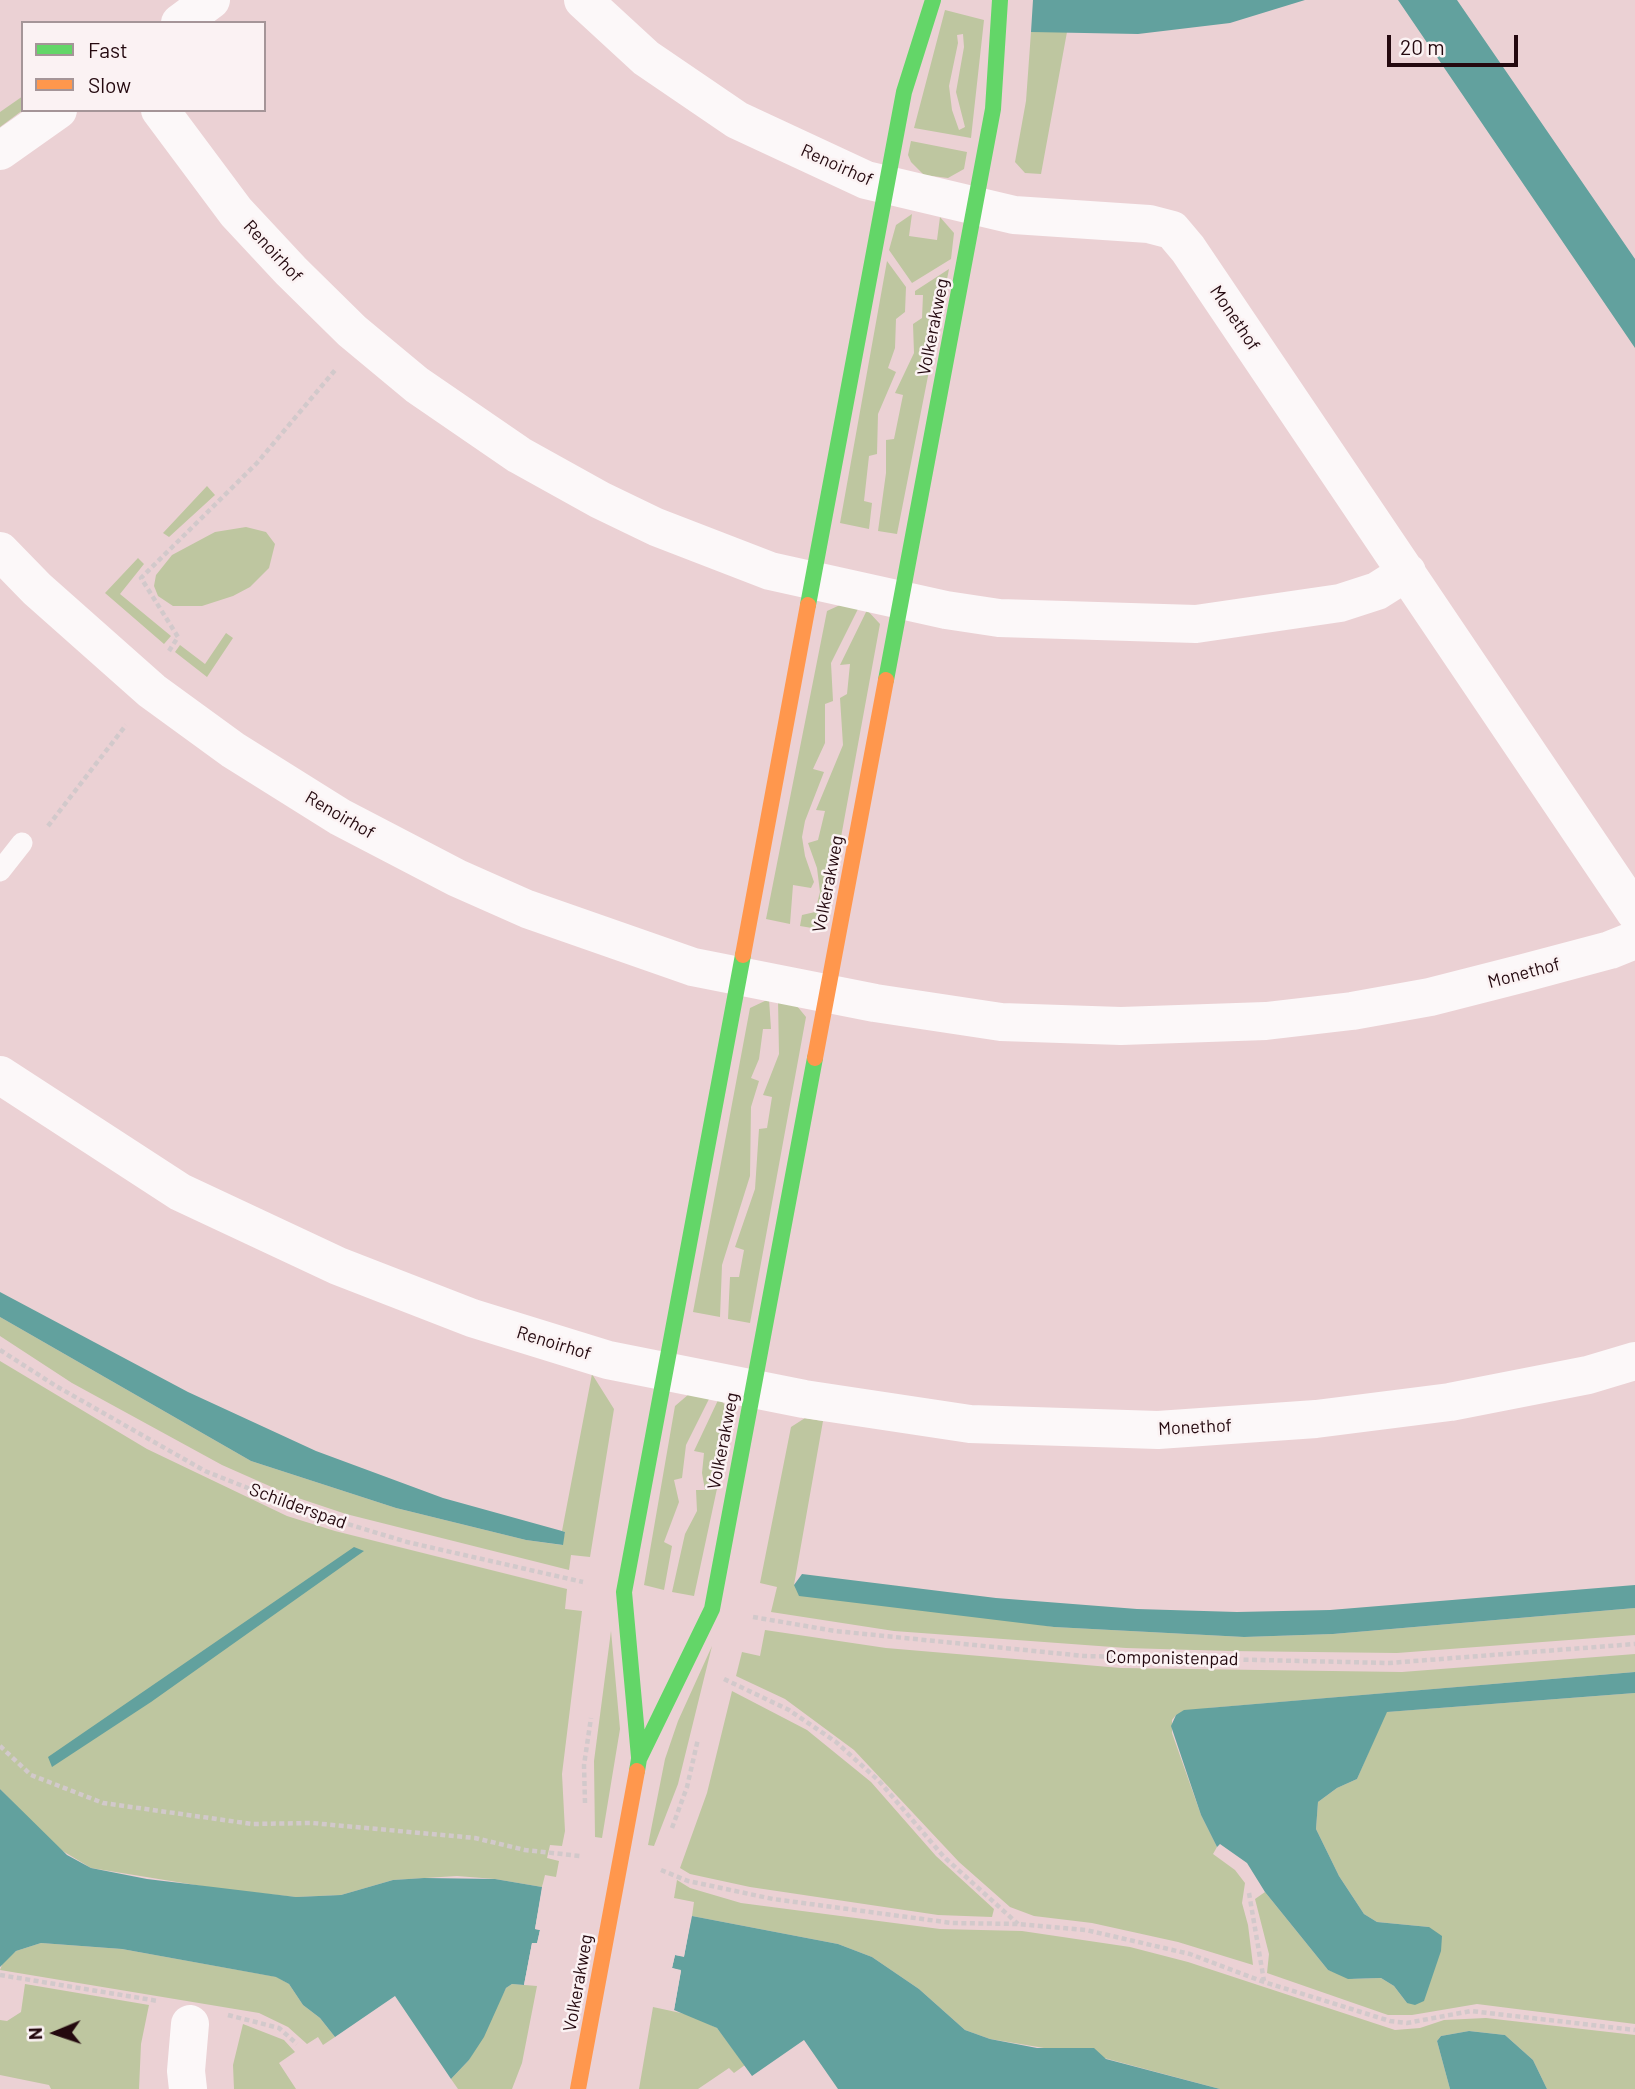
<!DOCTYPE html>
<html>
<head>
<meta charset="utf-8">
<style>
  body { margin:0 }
  #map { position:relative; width:1635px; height:2089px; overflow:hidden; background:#ebd1d4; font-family:Barlow,sans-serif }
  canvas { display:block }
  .legend { position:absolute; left:21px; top:21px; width:245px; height:91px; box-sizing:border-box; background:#fbf2f3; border:2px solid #a59598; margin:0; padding:9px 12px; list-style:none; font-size:21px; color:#24090f }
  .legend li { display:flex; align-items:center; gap:14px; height:35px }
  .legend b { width:35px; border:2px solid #a59598 }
  .north { position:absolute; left:21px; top:1998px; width:70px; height:70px; -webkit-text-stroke:5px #fbf2f3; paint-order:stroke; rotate:268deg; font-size:19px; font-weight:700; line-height:28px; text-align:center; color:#24090f }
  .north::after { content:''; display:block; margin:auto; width:24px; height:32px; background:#24090f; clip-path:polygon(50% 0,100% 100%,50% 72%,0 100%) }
  .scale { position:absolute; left:1387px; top:35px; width:131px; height:32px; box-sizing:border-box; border:4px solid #24090f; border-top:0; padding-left:9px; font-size:21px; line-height:24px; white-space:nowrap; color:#24090f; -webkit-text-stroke:5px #fbf2f3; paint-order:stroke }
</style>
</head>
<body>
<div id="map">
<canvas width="1635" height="2089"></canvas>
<ul class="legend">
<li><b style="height:9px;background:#63d668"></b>Fast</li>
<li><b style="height:9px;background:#ff974d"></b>Slow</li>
</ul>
<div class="north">N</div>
<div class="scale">20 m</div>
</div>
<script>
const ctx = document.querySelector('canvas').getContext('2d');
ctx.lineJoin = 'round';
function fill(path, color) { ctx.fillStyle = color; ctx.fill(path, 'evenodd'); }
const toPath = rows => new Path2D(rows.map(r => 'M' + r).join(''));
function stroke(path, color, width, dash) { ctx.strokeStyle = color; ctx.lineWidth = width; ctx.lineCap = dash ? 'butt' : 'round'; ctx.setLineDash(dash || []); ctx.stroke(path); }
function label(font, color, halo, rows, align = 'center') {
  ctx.font = font + ' Barlow,sans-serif'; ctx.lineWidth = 5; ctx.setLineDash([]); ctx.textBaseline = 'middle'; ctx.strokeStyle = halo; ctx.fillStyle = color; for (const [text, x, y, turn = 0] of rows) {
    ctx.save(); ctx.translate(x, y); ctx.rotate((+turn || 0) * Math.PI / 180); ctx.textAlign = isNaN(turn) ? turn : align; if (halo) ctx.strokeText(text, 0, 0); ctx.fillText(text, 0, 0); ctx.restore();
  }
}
fill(toPath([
  [945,10,984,20,971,138,914,128],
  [963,34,964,47,956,92,965,127,959,130,952,110,949,86,958,43,957,35],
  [1031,32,1067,32,1041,174,1025,173,1015,162,1026,101],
  [23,96,23,110,0,127,0,112],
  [911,141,967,152,964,169,948,178,924,175,911,162,908,155],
  [912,214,909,236,937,240,940,217,954,233,951,259,912,283,889,250,896,225],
  [887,261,906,287,905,312,896,319,895,348,888,368,896,372,878,414,877,454,869,456,864,501,872,503,869,529,840,523],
  [949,269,897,534,878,531,886,473,886,440,894,439,903,395,895,393,914,353,913,324,922,318,923,295,915,295,915,291],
  [207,486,215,495,169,537,163,533],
  [246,527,266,532,275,544,269,568,250,587,233,596,202,606,173,606,158,596,154,586,156,575,172,555,215,532],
  [138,558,144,564,120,594,171,636,164,644,105,593],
  [840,605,859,607,831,663,833,701,825,704,825,743,813,769,824,772,805,821,802,837,805,856,814,882,811,888,793,885,790,924,766,919,827,611],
  [867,610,880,624,824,930,800,926,802,915,815,912,820,892,817,868,808,843,818,840,825,811,816,810,843,745,840,698,847,694,850,664,840,665],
  [226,633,233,638,207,677,175,652,180,645,205,664],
  [769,999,771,1029,763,1029,759,1059,751,1078,759,1081,751,1107,750,1176,722,1265,720,1317,693,1312,750,1008],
  [778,1000,797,1006,806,1017,750,1323,728,1319,730,1277,739,1277,744,1250,735,1247,755,1189,759,1129,767,1128,772,1097,763,1095,779,1054],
  [0,1317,251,1461,396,1508,526,1540,562,1545,565,1532,562,1531,592,1374,614,1409,590,1557,571,1555,569,1570,346,1514,292,1496,222,1465,72,1383,0,1336],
  [0,1361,147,1449,287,1516,335,1531,567,1589,565,1609,582,1611,562,1774,565,1831,562,1846,550,1845,547,1858,559,1861,556,1877,545,1875,542,1887,495,1879,457,1876,393,1880,341,1895,296,1897,220,1889,91,1868,56,1847,0,1789],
  [689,1394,711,1395,686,1445,682,1478,674,1480,679,1502,664,1542,672,1546,664,1590,644,1585,675,1406],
  [719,1398,733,1414,694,1596,672,1592,685,1534,697,1511,696,1490,705,1490,702,1473,704,1453,694,1451],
  [805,1418,823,1421,794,1585,1054,1627,1244,1637,1333,1634,1635,1608,1635,1635,1397,1653,1228,1651,1126,1648,894,1631,771,1612,777,1587,760,1583,791,1427],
  [765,1630,886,1648,1121,1668,1402,1672,1635,1654,1635,1672,1209,1708,1176,1715,1172,1720,1172,1733,1201,1815,1217,1847,1213,1854,1235,1870,1245,1883,1242,1903,1248,1925,1253,1965,1178,1942,1092,1923,1034,1916,1010,1907,959,1862,854,1750,785,1699,736,1676,742,1652,760,1656],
  [611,1631,620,1729,602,1838,595,1837,594,1761],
  [712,1646,678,1784,654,1846,648,1845,665,1759,678,1721],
  [732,1691,807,1730,871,1782,936,1856,994,1909,992,1917,938,1915,750,1887,690,1874,680,1868,707,1793],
  [1635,1693,1635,2024,1477,2004,1412,2015,1388,2015,1267,1973,1269,1954,1255,1899,1265,1892,1328,1970,1354,1979,1381,1978,1394,1986,1407,2003,1429,1927,1377,1922,1364,1914,1339,1876,1316,1829,1318,1802,1337,1788,1357,1779,1386,1712],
  [677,1880,690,1888,741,1903,940,1929,1022,1931,1130,1947,1188,1962,1395,2030,1420,2028,1444,2020,1486,2018,1635,2035,1635,2089,1547,2089,1533,2060,1505,2035,1469,2031,1441,2036,1437,2041,1450,2089,1220,2089,1104,2058,990,2039,965,2030,919,1989,872,1957,838,1944,692,1916,694,1902,674,1898],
  [41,1943,122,1949,277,1977,289,1984,303,2005,320,2018,335,2037,323,2045,318,2037,307,2044,288,2027,259,2013,0,1970,3,1962,16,1951],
  [25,1984,149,2005,141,2044,139,2089,51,2089,49,2085,0,2075,0,2020,7,2021,21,2012],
  [512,1984,537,1986,522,2063,512,2089,458,2089,451,2079,469,2060,506,1988],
  [653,2007,690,2015,717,2028,745,2065,734,2073,729,2068,698,2089,639,2089],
  [243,2024,284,2040,295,2052,279,2063,296,2089,234,2089,233,2065]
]), '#bec6a0');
fill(toPath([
  [1033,0,1305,0,1230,23,1138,34,1031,32],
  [1398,0,1457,0,1635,259,1635,348],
  [0,1292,188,1392,316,1451,443,1498,562,1531,565,1532,563,1545,526,1540,396,1508,251,1461,0,1317],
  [354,1547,364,1551,151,1702,52,1767,48,1757],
  [802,1574,996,1598,1137,1609,1237,1612,1330,1610,1635,1585,1635,1608,1333,1634,1244,1637,1054,1627,799,1596,794,1585],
  [1635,1672,1635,1693,1387,1712,1357,1779,1337,1788,1318,1802,1316,1829,1339,1876,1364,1914,1377,1922,1429,1927,1442,1936,1441,1951,1424,2001,1415,2005,1407,2003,1394,1986,1381,1978,1348,1979,1328,1970,1265,1892,1247,1863,1220,1844,1217,1847,1201,1815,1171,1726,1176,1715,1184,1710],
  [0,1789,67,1855,91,1868,147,1879,296,1897,341,1895,393,1880,424,1878,495,1879,542,1887,535,1929,540,1930,537,1944,532,1943,524,1985,512,1984,506,1988,484,2037,469,2060,451,2079,395,1996,335,2037,320,2018,303,2005,289,1984,276,1977,122,1949,41,1943,16,1951,0,1967],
  [692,1916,838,1944,872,1957,919,1989,965,2030,990,2039,1037,2048,1094,2048,1106,2059,1220,2089,838,2089,804,2040,752,2076,717,2028,674,2010,681,1971,672,1968,675,1955,684,1956],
  [1469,2031,1505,2035,1533,2060,1547,2089,1450,2089,1437,2041,1441,2036]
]), '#62a19e');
fill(toPath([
  [543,1884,546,1887,539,1926,543,1930,540,1945,535,1947,528,1985,524,1985,532,1943,537,1943,540,1930,535,1929],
  [692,1912,684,1957,675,1955,672,1968,681,1970,674,2010,670,2010,677,1973,668,1968,672,1952,681,1952,688,1915]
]), '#ebd1d4');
stroke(toPath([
  [169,651,178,637,141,578,257,463,336,369],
  [48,826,126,725],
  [0,1350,56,1386,205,1471,308,1512,407,1542,583,1582],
  [753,1617,835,1631,1084,1656,1389,1663,1635,1644],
  [724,1679,789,1710,836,1742,879,1781,944,1857,1018,1924],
  [0,1746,31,1775,103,1803,252,1824,312,1823,475,1838,525,1850,580,1856],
  [585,1803,584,1765,591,1718],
  [672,1828,687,1787,698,1739],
  [661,1870,688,1881,773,1899,952,1923,1018,1924,1086,1930,1190,1954,1264,1982,1390,2021,1407,2023,1471,2011,1635,2030],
  [1249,1893,1264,1981],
  [0,1975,158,2001],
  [228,2015,279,2028,297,2044]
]), '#d2c9cb', 4.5, [5, 3.5]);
stroke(toPath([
  [0,871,22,843]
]), '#fcf8f9', 21);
stroke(toPath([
  [583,0,646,58,737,120,866,180,1014,215,1149,224,1172,230,1188,249,1635,912],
  [180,23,211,0],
  [160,110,236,212,291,271,352,331,417,385,519,455,600,500,656,527,770,571,946,610,999,618,1196,624,1340,603,1377,591,1407,572],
  [0,151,58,110],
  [0,551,37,589,152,691,233,750,340,817,457,878,527,909,693,967,875,1003,1001,1022,1121,1026,1266,1021,1352,1011,1430,997,1524,973,1610,950,1635,940],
  [0,1075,180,1192,338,1266,472,1318,608,1360,804,1399,970,1424,1158,1430,1316,1419,1450,1402,1588,1375,1635,1361],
  [188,2089,186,2071,190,2024]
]), '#fcf8f9', 38);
stroke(toPath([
  [808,605,904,92,933,0],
  [886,680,993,109,1000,0],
  [639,1757,624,1592,743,955],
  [637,1771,639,1759,712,1609,815,1058]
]), '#63d668', 16);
stroke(toPath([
  [743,955,808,605],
  [815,1058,886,680],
  [578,2089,637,1771]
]), '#ff974d', 16);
label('18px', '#24090f', '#fbf2f3', [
  ["Renoirhof",837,165,24],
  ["Renoirhof",273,251,47],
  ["Monethof",1235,318,56],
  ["Volkerakweg",933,327,-79],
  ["Renoirhof",340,815,30],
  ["Volkerakweg",828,884,-79],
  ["Monethof",1524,973,-15],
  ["Renoirhof",554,1343,17],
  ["Monethof",1195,1427,-3],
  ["Volkerakweg",723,1441,-79],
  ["Schilderspad",298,1506,20],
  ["Componistenpad",1172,1658,1],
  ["Volkerakweg",578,1983,-80]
]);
</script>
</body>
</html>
